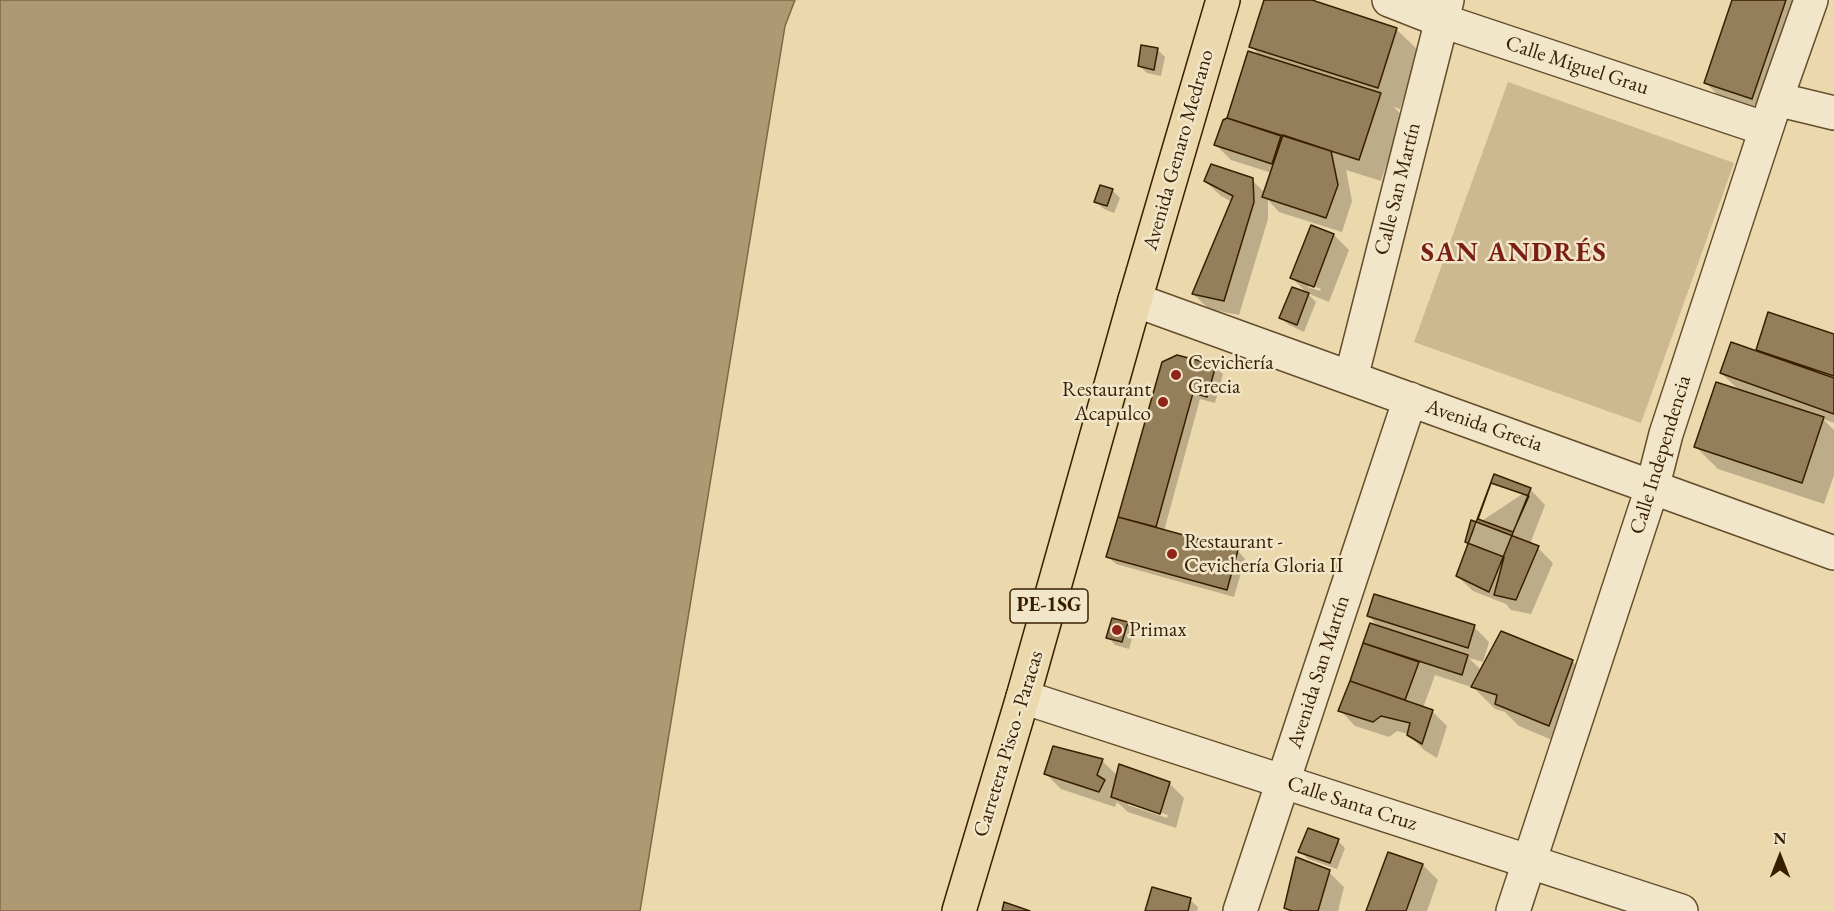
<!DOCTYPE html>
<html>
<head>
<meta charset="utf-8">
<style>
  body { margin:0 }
  #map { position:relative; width:1834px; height:911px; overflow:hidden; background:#ebd8ad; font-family:"EB Garamond",serif }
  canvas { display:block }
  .north { position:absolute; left:1750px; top:827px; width:60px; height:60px; -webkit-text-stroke:4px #f2e6ca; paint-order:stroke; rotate:0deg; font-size:16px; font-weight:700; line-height:24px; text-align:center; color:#371f00 }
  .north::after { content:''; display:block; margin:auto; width:21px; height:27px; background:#371f00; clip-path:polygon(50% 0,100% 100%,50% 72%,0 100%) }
</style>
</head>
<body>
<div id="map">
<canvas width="1834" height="911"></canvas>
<div class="north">N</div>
</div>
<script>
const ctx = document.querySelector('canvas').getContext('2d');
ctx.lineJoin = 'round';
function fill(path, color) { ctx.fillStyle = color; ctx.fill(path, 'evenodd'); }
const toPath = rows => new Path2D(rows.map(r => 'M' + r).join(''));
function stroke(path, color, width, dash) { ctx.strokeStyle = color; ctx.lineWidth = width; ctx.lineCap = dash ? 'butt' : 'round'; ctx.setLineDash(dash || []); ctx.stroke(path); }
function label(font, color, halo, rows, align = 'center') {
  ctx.font = font + ' "EB Garamond",serif'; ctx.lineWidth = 5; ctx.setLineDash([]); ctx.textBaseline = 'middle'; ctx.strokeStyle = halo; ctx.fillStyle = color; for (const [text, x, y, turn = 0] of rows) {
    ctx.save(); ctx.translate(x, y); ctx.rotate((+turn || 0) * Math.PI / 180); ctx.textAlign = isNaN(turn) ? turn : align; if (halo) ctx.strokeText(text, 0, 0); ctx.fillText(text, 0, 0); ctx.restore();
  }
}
fill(toPath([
  [1508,82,1734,163,1641,423,1414,342]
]), '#ccb990');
const water = toPath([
  [0,0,795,0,785,26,640,911,0,911,0,0]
]);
fill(water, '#ae9972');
stroke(water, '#7e6844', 1.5);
fill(toPath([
  [1265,0,1307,0,1396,29,1419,51,1400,109,1394,107,1402,116,1381,181,1346,170,1352,201,1342,232,1279,212,1268,200,1268,219,1239,315,1209,309,1193,294,1232,202,1221,196,1205,181,1252,180,1265,193,1272,173,1231,160,1216,145,1228,119,1249,53,1260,56,1251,46],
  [1733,0,1805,0,1775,120,1728,105,1706,83],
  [1158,50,1165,57,1161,76,1147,73,1139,66],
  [1112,190,1120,198,1114,213,1104,209,1096,202],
  [1312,227,1334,235,1349,250,1329,302,1307,293,1292,278],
  [1308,284,1321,289,1320,291,1308,287],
  [1293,289,1309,295,1316,302,1304,332,1289,325,1281,318],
  [1769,314,1834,335,1834,423,1823,419,1834,430,1834,475,1824,504,1718,469,1696,447,1740,391,1721,373,1757,352],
  [1163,363,1215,367,1223,374,1215,403,1200,399,1164,531,1238,551,1245,559,1234,597,1116,564,1108,557],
  [1530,489,1545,505,1530,544,1538,548,1553,563,1531,614,1511,610,1506,604,1473,591,1457,576,1469,545,1467,542,1477,524],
  [1368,616,1474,627,1489,642,1483,662,1469,658,1481,670,1572,661,1594,683,1571,748,1519,726,1505,712,1495,709,1474,688,1435,675,1423,708,1432,711,1447,726,1437,758,1424,750,1408,734,1397,731,1389,737,1355,726,1340,710,1371,625,1381,629],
  [1127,623,1134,631,1129,649,1115,645,1108,637],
  [1054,748,1102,761,1118,776,1169,783,1184,798,1176,828,1128,812,1117,802,1115,807,1061,789,1046,774],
  [1128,802,1168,815,1167,818,1128,805],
  [1338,841,1345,848,1337,869,1308,859,1300,851],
  [1423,865,1438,880,1427,911,1368,911],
  [1329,872,1344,887,1338,911,1290,911,1286,907],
  [1190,900,1198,907,1197,911,1147,911]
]), '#0003');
const building = toPath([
  [1264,0,1312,0,1397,28,1378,88,1249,47,1264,0],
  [1732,0,1786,0,1752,99,1704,83,1732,0],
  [1141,45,1158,48,1154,70,1138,66,1141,45],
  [1248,51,1381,93,1359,160,1227,118,1248,51],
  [1227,118,1281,136,1272,164,1214,145,1223,120,1227,118],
  [1283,135,1331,151,1338,185,1326,218,1262,197,1283,135],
  [1211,164,1253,178,1254,202,1224,301,1192,294,1233,196,1204,181,1211,164],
  [1100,185,1113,189,1107,206,1094,202,1100,185],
  [1311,225,1334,234,1314,287,1290,278,1311,225],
  [1292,287,1309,293,1297,325,1279,318,1292,287],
  [1768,312,1834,334,1834,376,1756,350,1768,312],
  [1731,342,1834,378,1834,414,1720,373,1731,342],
  [1177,355,1216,365,1207,397,1193,393,1156,527,1118,517,1162,362,1177,355],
  [1716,382,1824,417,1802,483,1694,447,1716,382],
  [1494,474,1531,488,1489,592,1456,576,1494,474],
  [1491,483,1529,496,1513,532,1478,519,1491,483],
  [1118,517,1238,550,1227,590,1106,557,1118,517],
  [1471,520,1539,546,1516,600,1494,595,1504,557,1465,542,1471,520],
  [1374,594,1475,625,1468,648,1367,616,1374,594],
  [1112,618,1128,622,1122,642,1106,638,1112,618],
  [1370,623,1468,655,1462,675,1363,643,1370,623],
  [1501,631,1573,660,1549,726,1495,704,1497,695,1471,687,1501,631],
  [1363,643,1419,662,1405,700,1350,681,1363,643],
  [1350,681,1433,710,1422,744,1407,735,1410,723,1381,716,1373,722,1338,711,1350,681],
  [1053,746,1103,759,1097,775,1105,780,1099,792,1044,774,1053,746],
  [1119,764,1170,782,1160,814,1111,797,1119,764],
  [1308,828,1339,839,1330,863,1298,852,1308,828],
  [1388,852,1423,864,1406,911,1366,911,1388,852],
  [1296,857,1330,870,1318,911,1292,911,1284,908,1296,857],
  [1152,887,1191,898,1188,911,1145,911,1152,887],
  [1004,902,1030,911,1002,911,1004,902]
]);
fill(building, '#957f5a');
stroke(building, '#371f00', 1.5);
const minor = toPath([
  [1389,0,1440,20,1766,129],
  [1776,99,1834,113],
  [1135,300,1834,553],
  [1351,378,1447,0],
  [1023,697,1681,911],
  [1240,911,1410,399],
  [1513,911,1653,485,1666,434,1776,99,1811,0]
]);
const major = toPath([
  [959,911,1023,697,1135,300,1223,0]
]);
stroke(minor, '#644d2b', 36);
stroke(major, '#371f00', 36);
stroke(minor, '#f2e6ca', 33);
stroke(major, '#ebd8ad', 33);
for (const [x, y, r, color] of [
  [1176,375,6,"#8f2418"],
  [1163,402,6,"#8f2418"],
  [1172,554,6,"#8f2418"],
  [1117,630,6,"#8f2418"]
]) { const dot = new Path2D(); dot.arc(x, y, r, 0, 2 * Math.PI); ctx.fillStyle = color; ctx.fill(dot); stroke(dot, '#f2e6ca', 2); }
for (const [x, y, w] of [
  [1049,606,78]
]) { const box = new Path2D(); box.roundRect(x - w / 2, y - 17, w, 34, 4.5); ctx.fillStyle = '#f2e6ca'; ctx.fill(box); stroke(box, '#371f00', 1.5); }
label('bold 20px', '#371f00', null, [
  ["PE-1SG",1049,606]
]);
label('21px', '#371f00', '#f2e6ca', [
  ["Calle Miguel Grau",1577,66,18],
  ["Avenida Genaro Medrano",1179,150,-74],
  ["Calle San Martín",1398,189,-76],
  ["Avenida Grecia",1484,426,19],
  ["Calle Independencia",1661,455,-73],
  ["Avenida San Martín",1319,672,-72],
  ["Carretera Pisco - Paracas",1009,744,-73],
  ["Calle Santa Cruz",1352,804,18]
]);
label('21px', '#371f00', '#f2e6ca', [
  ["Cevichería",1188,363],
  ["Grecia",1188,387],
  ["Restaurant",1151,390,"right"],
  ["Acapulco",1151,414,"right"],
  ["Restaurant -",1184,542],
  ["Cevichería Gloria II",1184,566],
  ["Primax",1129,630]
], 'left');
ctx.letterSpacing = '1.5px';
label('bold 27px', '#7a1f14', '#f2e6ca', [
  ["SAN ANDRÉS",1514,254]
]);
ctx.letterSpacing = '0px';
</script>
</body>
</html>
